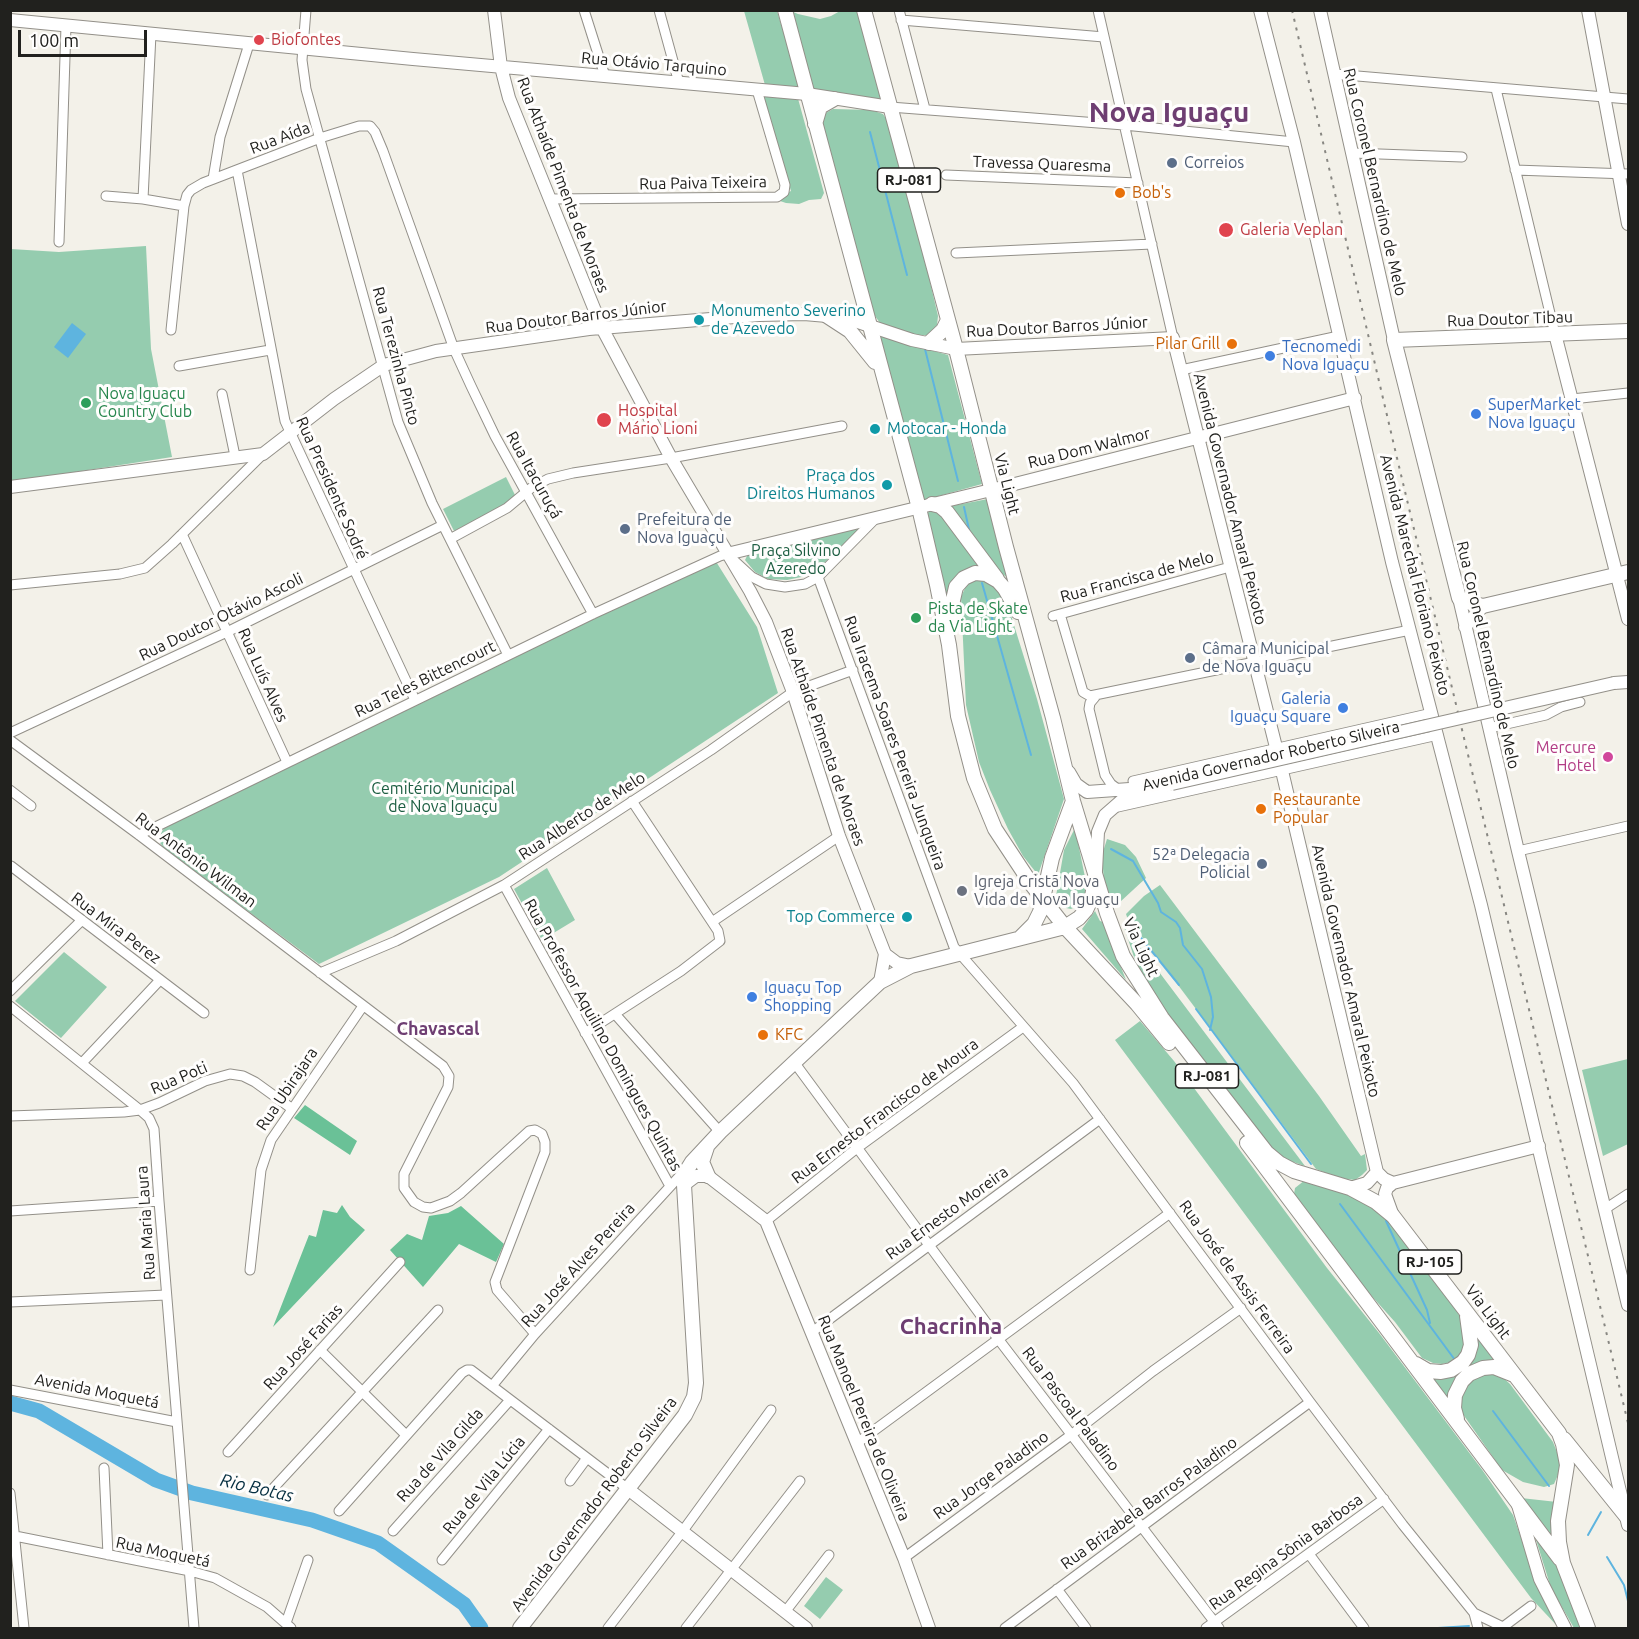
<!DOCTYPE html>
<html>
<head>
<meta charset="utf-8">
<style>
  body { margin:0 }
  #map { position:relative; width:1639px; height:1639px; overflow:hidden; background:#f3f1e9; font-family:Ubuntu,sans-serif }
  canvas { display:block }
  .frame { position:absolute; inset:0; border:12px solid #21211e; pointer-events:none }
  .scale { position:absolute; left:18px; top:30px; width:129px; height:27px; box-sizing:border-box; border:3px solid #21211e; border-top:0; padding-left:8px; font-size:18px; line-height:21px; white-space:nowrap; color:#21211e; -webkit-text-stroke:4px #fffefd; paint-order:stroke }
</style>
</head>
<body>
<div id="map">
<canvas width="1639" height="1639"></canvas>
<div class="frame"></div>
<div class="scale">100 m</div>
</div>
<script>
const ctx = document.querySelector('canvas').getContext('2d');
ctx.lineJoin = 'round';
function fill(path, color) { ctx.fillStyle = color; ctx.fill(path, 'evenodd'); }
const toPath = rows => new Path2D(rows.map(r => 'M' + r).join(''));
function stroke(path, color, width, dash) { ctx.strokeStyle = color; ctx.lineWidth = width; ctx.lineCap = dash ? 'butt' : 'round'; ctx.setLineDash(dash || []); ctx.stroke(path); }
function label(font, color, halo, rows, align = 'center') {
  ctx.font = font + ' Ubuntu,sans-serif'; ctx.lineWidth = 6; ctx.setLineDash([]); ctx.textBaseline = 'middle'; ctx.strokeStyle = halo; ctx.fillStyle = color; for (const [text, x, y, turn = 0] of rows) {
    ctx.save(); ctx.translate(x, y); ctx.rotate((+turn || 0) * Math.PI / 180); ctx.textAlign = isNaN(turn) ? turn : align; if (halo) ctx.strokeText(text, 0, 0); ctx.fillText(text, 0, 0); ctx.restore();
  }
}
fill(toPath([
  [744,11,777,11,801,90,765,85],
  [791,11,798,14,820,19,831,16,840,11,858,11,884,102,814,91],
  [760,93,797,95,824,193,821,199,809,200,799,204,786,203,774,199,791,191],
  [833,109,871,110,883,114,887,120,919,235,938,316,937,325,928,335,916,336,880,323,875,316,822,140,822,115],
  [146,246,151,349,172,457,11,482,11,249,59,252],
  [880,336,948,355,982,484,921,501],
  [506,477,517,499,454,531,443,509],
  [988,499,1008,578,995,569,946,507],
  [936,510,943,516,981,566,971,568,948,601,926,513],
  [858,527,859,529,815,572,806,576,787,580,768,579,755,572,745,560,748,554],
  [715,560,757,627,778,693,499,877,319,964,166,850,160,843,161,833,166,825],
  [987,578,1004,593,1037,699,1064,799,1038,875,1023,856,1008,829,990,790,979,762,966,705,961,597,967,584,974,579],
  [1075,828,1086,882,1086,891,1082,899,1077,906,1071,909,1066,908,1056,896,1064,850],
  [1107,839,1125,845,1136,857,1146,878,1120,902,1109,904,1104,882,1102,855],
  [547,868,575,920,542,940,514,889],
  [1160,885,1319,1096,1361,1156,1365,1154,1367,1170,1362,1175,1355,1180,1339,1178,1316,1169,1127,917,1126,914,1144,896],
  [1095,911,1100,921,1103,922,1126,980,1082,929],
  [1123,924,1305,1166,1270,1154,1143,984],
  [64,952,107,987,61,1038,15,1001],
  [1140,1021,1174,1061,1327,1268,1379,1333,1483,1471,1513,1515,1537,1583,1559,1628,1531,1598,1115,1040],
  [1628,1059,1628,1144,1603,1156,1582,1070],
  [1305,1180,1357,1197,1397,1224,1442,1284,1449,1300,1467,1327,1467,1341,1460,1356,1451,1362,1442,1364,1433,1363,1422,1358,1395,1322,1368,1292,1294,1194,1295,1188],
  [1478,1333,1501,1364,1481,1362,1469,1366,1458,1375,1452,1386,1451,1405,1428,1373,1476,1353],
  [1491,1372,1500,1375,1510,1384,1553,1442,1560,1460,1560,1470,1554,1484,1544,1487,1523,1482,1502,1470,1460,1410,1460,1400,1470,1378],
  [1521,1498,1557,1502,1551,1539],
  [1533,1530,1557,1565,1581,1628,1574,1628,1551,1588],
  [826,1577,843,1590,820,1619,804,1606]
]), '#95ccaf');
fill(toPath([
  [305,1105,357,1141,350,1155,294,1118],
  [342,1205,350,1217,365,1230,273,1327,309,1235,316,1237,323,1210,337,1213],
  [461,1206,504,1244,496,1262,459,1244,423,1287,390,1250,407,1234,422,1240,429,1216,448,1213]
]), '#6ac197');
fill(toPath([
  [72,323,86,334,68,358,54,347]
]), '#5eb4df');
stroke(toPath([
  [870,132,907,275],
  [925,349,958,481],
  [964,507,970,534],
  [982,583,1031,755],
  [1111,849,1133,861,1158,903,1161,912,1176,922,1180,928,1183,945,1202,969,1211,997,1213,1017,1210,1030],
  [1129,923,1179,985],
  [1196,1009,1311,1164],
  [1340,1204,1455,1360],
  [1386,1221,1427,1310,1430,1323],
  [1493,1411,1549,1486],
  [1588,1535,1601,1512],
  [1607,1557,1624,1585,1628,1601],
  [1438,1628,1469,1626]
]), '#5eb4df', 2);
stroke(toPath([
  [10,1403,39,1411,156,1480,192,1493,312,1520,378,1543,464,1604,481,1628]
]), '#5eb4df', 15);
const street = toPath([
  [306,10,302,60,306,89,398,422,432,503,508,655],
  [584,10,605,76],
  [659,10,679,83],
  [899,10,925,109],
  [1098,10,1173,338],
  [901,20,1104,37],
  [1334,74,1628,99],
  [1496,89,1555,334],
  [890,107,1124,125,1294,142],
  [1352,153,1462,157],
  [237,170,285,421,415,700],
  [1515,170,1628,174],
  [946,175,1138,183],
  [213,179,220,137,249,44],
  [106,196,143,199,184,206],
  [143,199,151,34],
  [550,199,777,197,784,192,785,185,757,90],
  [59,242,66,26],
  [956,253,1152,244],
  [171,330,184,206,187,195,191,190,203,183,320,138,359,126,370,126,375,132,383,151,454,349,471,386,495,436,593,614],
  [179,366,270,350],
  [1181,370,1339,336],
  [222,394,235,456],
  [1572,399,1628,393],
  [182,534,287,762],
  [450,539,507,508,531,488,548,479,573,473,671,458,842,426],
  [818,577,954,947,1073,1083,1310,1402,1403,1525,1474,1613,1478,1628],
  [10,585,120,574,145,568,172,544,263,454],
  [1060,614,1083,692,1090,696,1410,630],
  [1053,616,1230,567],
  [1095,697,1090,703,1089,709,1105,775,1111,784,1119,790],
  [1489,728,1546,715,1561,707,1580,702],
  [10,733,227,632,443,525],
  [10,740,139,835,443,1066,449,1076,448,1087,404,1174,404,1188,414,1202,423,1207,431,1208,450,1201,461,1193,529,1131,535,1130,542,1134,545,1142,545,1152,495,1282,497,1290,535,1334],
  [1133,781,1432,713],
  [10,790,31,806],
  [1118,807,1438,735],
  [139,835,593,614,720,556,727,554,752,577,766,584,785,587,805,584,818,577,876,518],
  [1518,851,1628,826],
  [11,866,204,1013],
  [504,885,670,1186],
  [712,922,839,836],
  [320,973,396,941,504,885,711,750,793,692,853,670],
  [10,991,82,920],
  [10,1006,140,1110,149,1118,154,1129,159,1201,194,1628],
  [615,1014,720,1132],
  [585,1033,681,971,720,941,718,931,632,801],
  [794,1062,999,1340,1219,1628],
  [82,1063,160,980],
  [10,1116,124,1112,140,1110,159,1103,205,1081,230,1074,243,1076,255,1082,291,1108],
  [1605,1209,1628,1194],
  [10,1211,159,1201],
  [766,1221,857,1148,1023,1027],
  [250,1270,261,1170,271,1140,363,1006],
  [10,1302,166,1295],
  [812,1332,1100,1119],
  [320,1350,406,1435],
  [492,1386,535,1334,687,1168],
  [10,1390,177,1422],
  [857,1443,1170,1213],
  [228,1452,400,1262],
  [104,1468,108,1555],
  [570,1481,587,1458],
  [10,1493,24,1628],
  [267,1495,438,1310],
  [339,1511,462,1373,467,1370,471,1370,628,1489],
  [393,1531,510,1400],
  [15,1536,190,1571,215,1578,267,1607,291,1628],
  [1309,1554,1364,1628],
  [904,1558,1071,1435,1153,1371,1241,1308],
  [442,1560,549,1429],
  [1057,1589,1086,1628],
  [785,1612,829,1555],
  [1474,1613,1505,1628],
  [286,1623,308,1560],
  [1503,1627,1531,1606],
  [608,1628,682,1532,771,1410],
  [686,1628,800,1481],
  [1005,1628,1310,1402],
  [1206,1628,1384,1499]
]);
const secondary = toPath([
  [494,10,501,67,509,98,602,328,671,458,750,591,766,622,793,692,839,836,885,954,880,982],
  [1260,10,1294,142,1392,562,1481,905,1628,1525],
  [1320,10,1394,340],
  [1588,10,1628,224],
  [10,20,413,59,807,94,890,107],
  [1555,334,1628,619],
  [10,487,263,454,334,399,384,365,436,351,589,329,759,315,804,314,827,316,858,322,912,340,956,349,1173,338,1282,771,1377,1172,1384,1179,1393,1183],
  [727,554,991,490,1355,398],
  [1459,598,1518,851,1628,1305],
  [1465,627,1483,606],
  [1614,683,1628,682],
  [1069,772,1076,784,1087,792,1144,788],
  [1096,871,1098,832,1105,815,1121,801,1172,784],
  [885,954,897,963,911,966],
  [1393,1183,1539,1146],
  [1393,1183,1387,1188,1385,1194,1393,1216],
  [684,1185,696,1176,708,1176,766,1221,904,1558,929,1628],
  [1350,1188,1367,1183,1377,1172],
  [628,1489,806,1628],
  [1518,1505,1540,1579,1565,1628]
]);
const primary = toPath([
  [785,10,919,508,937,585,949,645,958,716,974,778,995,829,1032,885,1065,927,1137,1004,1169,1043],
  [864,10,956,349,1006,547,1053,718,1073,801,1107,913,1123,956,1162,1018,1267,1153,1279,1163,1294,1171,1350,1188,1376,1202,1393,1216,1559,1433,1563,1444,1567,1465,1558,1521,1559,1542,1563,1563,1588,1628],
  [815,124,820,107,834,99],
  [827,316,850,331,875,362],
  [1628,331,1394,340,1459,598,1471,603,1483,606,1628,572],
  [929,343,943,330,948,320],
  [932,504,940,506,947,512,997,579],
  [951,628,953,600,956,587,964,578,975,573,986,574,998,581,1005,589,1018,612],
  [1021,937,1034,924,1040,912,1052,858,1073,801],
  [1247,1143,1560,1559],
  [707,1147,702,1162,708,1176],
  [1416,1364,1428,1371,1441,1372,1451,1370,1463,1362,1468,1355,1471,1345,1467,1316],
  [1457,1419,1454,1408,1455,1395,1462,1381,1469,1374,1483,1368,1494,1367,1514,1375],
  [1564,1439,1626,1516],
  [520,1628,685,1415,694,1397,696,1383,684,1185,687,1170,692,1162,720,1132,880,982,911,966,1065,927,1079,918,1086,910,1092,897,1095,879]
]);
stroke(street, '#939089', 11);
stroke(secondary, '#939089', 14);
stroke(primary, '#939089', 16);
stroke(street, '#fff', 9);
stroke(secondary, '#fff', 12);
stroke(primary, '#fff', 14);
stroke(toPath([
  [1292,10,1397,458,1628,1423]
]), '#888782', 2, [3, 6]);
const secondaryBridge = toPath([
  [1172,784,1614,683]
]);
stroke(secondaryBridge, '#939089', 14, []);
stroke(secondaryBridge, '#fff', 12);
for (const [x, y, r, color] of [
  [259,40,6,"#e0444e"],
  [1172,163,6,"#5c6f8a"],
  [1120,193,6,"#e8710a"],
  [1226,230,8,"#e0444e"],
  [699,320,6,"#0f9aa8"],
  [1232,344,6,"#e8710a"],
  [1270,356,6,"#3f7fe0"],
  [86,403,6,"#2e9e5b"],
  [1476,414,6,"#3f7fe0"],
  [604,420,8,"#e0444e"],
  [875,429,6,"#0f9aa8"],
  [887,485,6,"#0f9aa8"],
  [625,529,6,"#5c6f8a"],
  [916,618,6,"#2e9e5b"],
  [1190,658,6,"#5c6f8a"],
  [1343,708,6,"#3f7fe0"],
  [1608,757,6,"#d1479c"],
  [1261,809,6,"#e8710a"],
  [1262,864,6,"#5c6f8a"],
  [962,891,6,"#6b7280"],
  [907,917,6,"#0f9aa8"],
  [752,997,6,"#3f7fe0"],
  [763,1035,6,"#e8710a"]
]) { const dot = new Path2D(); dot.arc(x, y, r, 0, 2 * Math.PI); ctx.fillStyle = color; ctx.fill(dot); stroke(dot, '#fffefd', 2); }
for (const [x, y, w] of [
  [909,180,63],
  [1207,1076,63],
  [1430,1262,63]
]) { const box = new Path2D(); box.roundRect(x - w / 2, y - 12, w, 24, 4.5); ctx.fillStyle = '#fffefd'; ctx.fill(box); stroke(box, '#21211e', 1.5); }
label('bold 15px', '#21211e', null, [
  ["RJ-081",909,180],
  ["RJ-081",1207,1076],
  ["RJ-105",1430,1262]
]);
label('16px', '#be3a42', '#fffefd', [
  ["Biofontes",271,40],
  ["Galeria Veplan",1240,230],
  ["Hospital",618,411],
  ["Mário Lioni",618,429]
], 'left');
label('16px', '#21211e', '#fffefd', [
  ["Rua Otávio Tarquino",654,64,5],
  ["Rua Aída",280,138,-21],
  ["Travessa Quaresma",1042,164,2],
  ["Rua Coronel Bernardino de Melo",1375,182,77],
  ["Rua Paiva Teixeira",703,183,-1],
  ["Rua Athaíde Pimenta de Moraes",563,185,69],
  ["Rua Doutor Barros Júnior",576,317,-7],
  ["Rua Doutor Tibau",1510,319,-2],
  ["Rua Doutor Barros Júnior",1057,327,-3],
  ["Rua Terezinha Pinto",396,356,75],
  ["Rua Dom Walmor",1089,448,-14],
  ["Rua Itacuruçá",534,475,61],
  ["Via Light",1007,484,76],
  ["Rua Presidente Sodré",332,488,66],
  ["Avenida Governador Amaral Peixoto",1230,499,76],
  ["Avenida Marechal Floriano Peixoto",1415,575,76],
  ["Rua Francisca de Melo",1137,577,-15],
  ["Rua Doutor Otávio Ascoli",221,617,-26],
  ["Rua Coronel Bernardino de Melo",1488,655,77],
  ["Rua Luís Alves",263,675,66],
  ["Rua Teles Bittencourt",425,679,-26],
  ["Rua Athaíde Pimenta de Moraes",823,737,71],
  ["Rua Iracema Soares Pereira Junqueira",895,743,70],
  ["Avenida Governador Roberto Silveira",1271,756,-13],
  ["Rua Alberto de Melo",582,816,-33],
  ["Rua Antônio Wilman",196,860,37],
  ["Rua Mira Perez",116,928,37],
  ["Via Light",1141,947,65],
  ["Avenida Governador Amaral Peixoto",1346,971,77],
  ["Rua Professor Aquilino Domingues Quintas",603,1035,61],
  ["Rua Poti",179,1078,-23],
  ["Rua Ubirajara",287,1089,-56],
  ["Rua Ernesto Francisco de Moura",885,1111,-37],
  ["Rua Ernesto Moreira",947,1213,-36],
  ["Rua Maria Laura",146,1223,-94],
  ["Rua José Alves Pereira",578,1265,-48],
  ["Rua José de Assis Ferreira",1237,1277,54],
  ["Via Light",1488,1312,53],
  ["Rua José Farias",303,1347,-48],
  ["Avenida Moquetá",97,1391,11],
  ["Rua Pascoal Paladino",1071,1409,53],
  ["Rua Manoel Pereira de Oliveira",864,1418,68],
  ["Rua de Vila Gilda",440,1455,-48],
  ["Rua Jorge Paladino",991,1475,-36],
  ["Rua de Vila Lúcia",484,1485,-51],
  ["Rua Brizabela Barros Paladino",1149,1503,-36],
  ["Avenida Governador Roberto Silveira",594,1504,-53],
  ["Rua Moquetá",163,1552,12],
  ["Rua Regina Sônia Barbosa",1286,1552,-36]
]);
label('16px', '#4e5e75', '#fffefd', [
  ["Correios",1184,163],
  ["Prefeitura de",637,520],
  ["Nova Iguaçu",637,538],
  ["Câmara Municipal",1202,649],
  ["de Nova Iguaçu",1202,667],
  ["52ª Delegacia",1250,855,"right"],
  ["Policial",1250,873,"right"]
], 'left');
label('16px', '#c56008', '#fffefd', [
  ["Bob's",1132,193],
  ["Pilar Grill",1220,344,"right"],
  ["Restaurante",1273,800],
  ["Popular",1273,818],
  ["KFC",775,1035]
], 'left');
label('16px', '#0d838f', '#fffefd', [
  ["Monumento Severino",711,311],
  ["de Azevedo",711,329],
  ["Motocar - Honda",887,429],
  ["Praça dos",875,476,"right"],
  ["Direitos Humanos",875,494,"right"],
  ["Top Commerce",895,917,"right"]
], 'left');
label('16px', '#366cbe', '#fffefd', [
  ["Tecnomedi",1282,347],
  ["Nova Iguaçu",1282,365],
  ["SuperMarket",1488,405],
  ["Nova Iguaçu",1488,423],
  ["Galeria",1331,699,"right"],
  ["Iguaçu Square",1331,717,"right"],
  ["Iguaçu Top",764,988],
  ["Shopping",764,1006]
], 'left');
label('16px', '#27864d', '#fffefd', [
  ["Nova Iguaçu",98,394],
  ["Country Club",98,412],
  ["Pista de Skate",928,609],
  ["da Via Light",928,627]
], 'left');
label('16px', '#1d5e42', '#fffefd', [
  ["Praça Silvino",796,551],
  ["Azeredo",796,569],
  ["Cemitério Municipal",443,789],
  ["de Nova Iguaçu",443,807]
]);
label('16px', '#b23c85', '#fffefd', [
  ["Mercure",1596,748],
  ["Hotel",1596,766]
], 'right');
label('16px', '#5b616d', '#fffefd', [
  ["Igreja Cristã Nova",974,882],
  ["Vida de Nova Iguaçu",974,900]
], 'left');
label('bold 18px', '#6e3e72', '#fffefd', [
  ["Chavascal",438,1029]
]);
label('italic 18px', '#062f41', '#fffefd', [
  ["Rio Botas",257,1488,13]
]);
label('bold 22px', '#6e3e72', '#fffefd', [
  ["Chacrinha",951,1327]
]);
label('bold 28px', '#6e3e72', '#fffefd', [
  ["Nova Iguaçu",1169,113]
]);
</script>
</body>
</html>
